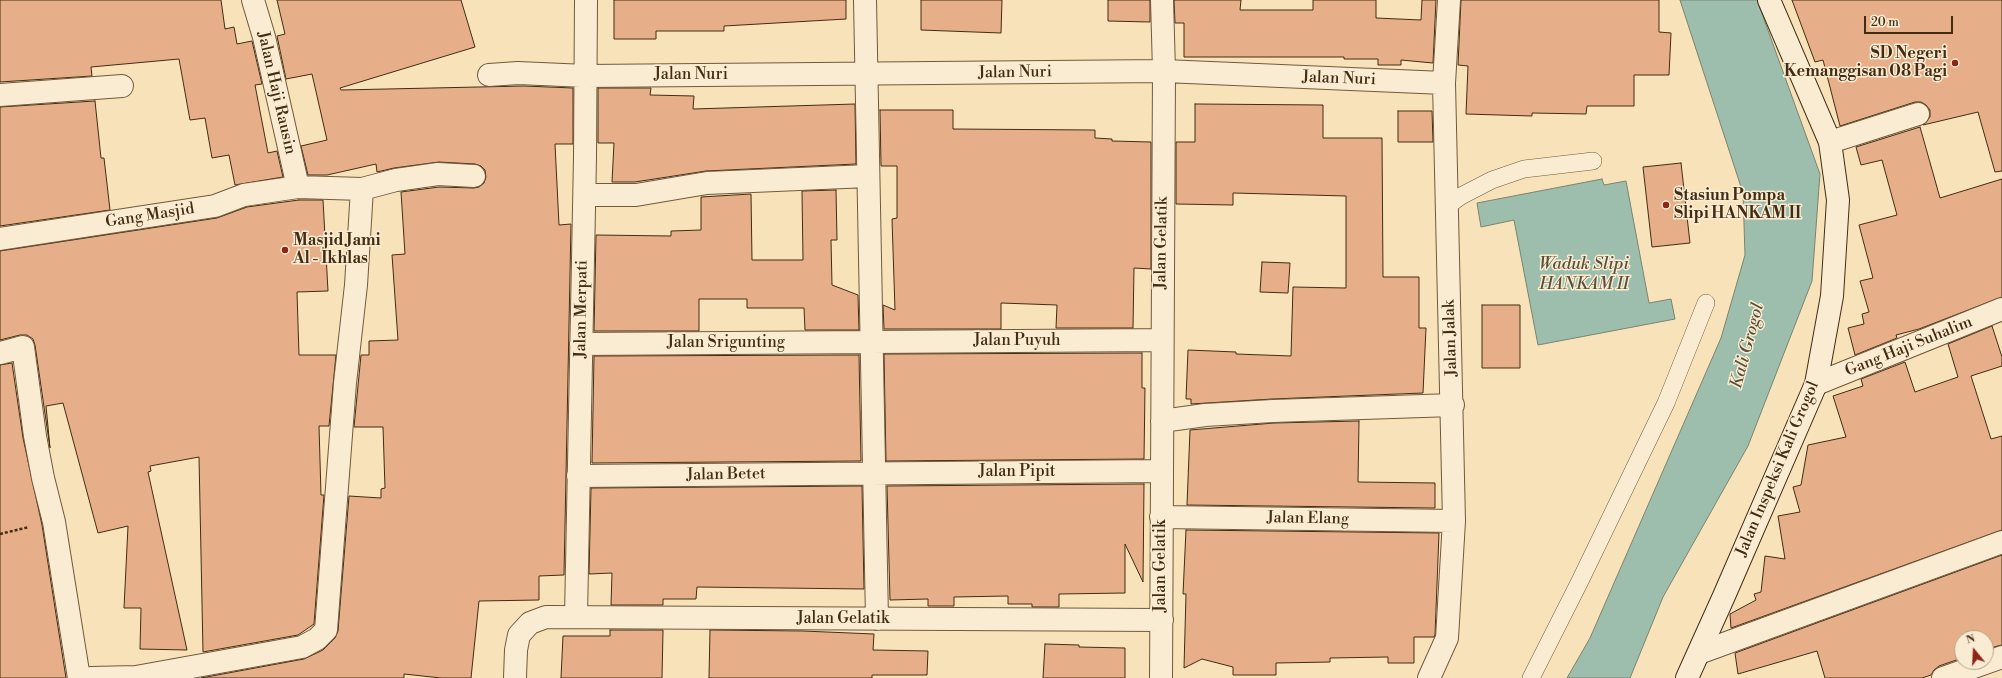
<!DOCTYPE html>
<html>
<head>
<meta charset="utf-8">
<style>
  body { margin:0 }
  #map { position:relative; width:2002px; height:678px; overflow:hidden; background:#f8e2b9; font-family:"Libre Bodoni",serif }
  canvas { display:block }
  .north { position:absolute; left:1954px; top:630px; width:40px; height:40px; box-sizing:border-box; background:#faecd2; border:1px solid #b09f86; border-radius:50%; rotate:342deg; font-size:11px; font-weight:700; line-height:16px; text-align:center; color:#422c13 }
  .north::after { content:''; display:block; margin:auto; width:14px; height:18px; background:#8f2418; clip-path:polygon(50% 0,100% 100%,50% 72%,0 100%) }
  .scale { position:absolute; left:1864px; top:16px; width:89px; height:18px; box-sizing:border-box; border:2px solid #422c13; border-top:0; padding-left:5px; font-size:12px; line-height:14px; white-space:nowrap; color:#422c13; -webkit-text-stroke:3px #faecd2; paint-order:stroke }
</style>
</head>
<body>
<div id="map">
<canvas width="2002" height="678"></canvas>
<div class="north">N</div>
<div class="scale">20 m</div>
</div>
<script>
const ctx = document.querySelector('canvas').getContext('2d');
ctx.lineJoin = 'round';
function fill(path, color) { ctx.fillStyle = color; ctx.fill(path, 'evenodd'); }
const toPath = rows => new Path2D(rows.map(r => 'M' + r).join(''));
function stroke(path, color, width, dash) { ctx.strokeStyle = color; ctx.lineWidth = width; ctx.lineCap = dash ? 'butt' : 'round'; ctx.setLineDash(dash || []); ctx.stroke(path); }
function label(font, color, halo, rows, align = 'center') {
  ctx.font = font + ' "Libre Bodoni",serif'; ctx.lineWidth = 3; ctx.setLineDash([]); ctx.textBaseline = 'middle'; ctx.strokeStyle = halo; ctx.fillStyle = color; for (const [text, x, y, turn = 0] of rows) {
    ctx.save(); ctx.translate(x, y); ctx.rotate((+turn || 0) * Math.PI / 180); ctx.textAlign = isNaN(turn) ? turn : align; if (halo) ctx.strokeText(text, 0, 0); ctx.fillText(text, 0, 0); ctx.restore();
  }
}
const water = toPath([
  [1680,0,1757,0,1820,174,1812,281,1748,446,1663,597,1630,678,1567,678,1590,638,1721,338,1745,255,1743,193,1680,0],
  [1602,179,1604,185,1626,181,1649,303,1671,299,1675,319,1538,345,1514,220,1481,227,1477,203,1602,179]
]);
fill(water, '#9dbeac');
stroke(water, '#79846f', 1);
const building = toPath([
  [0,0,221,0,225,29,234,27,237,44,252,41,262,84,255,85,268,153,277,151,283,177,235,185,229,155,212,158,205,118,190,120,179,59,91,67,92,76,0,82,0,0],
  [277,0,461,0,475,47,340,88,341,90,524,86,573,88,573,144,555,144,559,225,571,224,564,575,539,576,539,600,479,601,471,678,441,678,404,674,404,678,201,678,304,659,323,650,335,638,338,631,349,496,381,498,381,489,385,488,383,427,354,427,361,355,369,355,369,341,398,340,392,255,405,254,401,192,439,187,474,188,479,187,484,183,486,177,485,170,481,166,475,164,439,162,394,168,377,172,376,164,327,175,308,175,301,146,327,140,312,74,286,79,277,36,285,34,277,0],
  [614,0,846,0,846,19,724,26,724,31,656,31,656,39,614,39,614,0],
  [921,0,1002,0,1001,33,921,30,921,0],
  [1108,0,1150,0,1150,22,1108,21,1108,0],
  [1174,0,1241,0,1240,10,1313,10,1313,0,1376,0,1376,18,1421,20,1422,0,1436,0,1433,63,1401,60,1401,65,1378,65,1378,59,1344,59,1344,57,1184,57,1184,23,1175,23,1174,0],
  [1461,0,1659,0,1659,32,1671,33,1669,75,1634,75,1634,106,1587,106,1586,114,1532,113,1532,116,1466,114,1468,66,1458,65,1461,0],
  [1792,0,2002,0,2002,171,1995,172,1978,112,1923,125,1930,117,1930,110,1926,105,1921,102,1915,102,1840,126,1823,60,1815,62,1792,0],
  [598,88,651,88,650,95,694,96,693,109,855,104,856,164,706,171,635,182,612,182,614,143,598,143,598,88],
  [95,101,101,158,104,158,110,210,0,226,0,107,95,101],
  [1195,104,1323,105,1323,138,1382,138,1383,277,1419,277,1419,328,1426,328,1423,393,1272,399,1191,404,1191,399,1186,399,1188,350,1236,352,1236,354,1291,356,1293,287,1346,288,1346,196,1233,193,1233,205,1176,204,1176,142,1195,142,1195,104],
  [880,110,953,110,953,129,1095,130,1095,138,1112,139,1112,141,1151,142,1151,269,1134,268,1133,328,1056,328,1057,305,1001,303,1001,329,884,329,883,305,895,310,892,219,897,218,897,166,881,166,880,110],
  [1398,111,1432,111,1433,142,1398,142,1398,111],
  [1920,127,1940,198,2002,179,2002,297,1919,329,1896,335,1897,338,1855,355,1848,328,1864,324,1862,314,1869,312,1860,281,1873,278,1859,225,1897,215,1882,160,1861,165,1856,147,1920,127],
  [1681,163,1690,243,1652,247,1643,167,1681,163],
  [836,190,837,240,831,240,832,285,858,295,859,330,805,330,804,308,747,308,747,299,699,299,699,331,594,331,596,235,671,236,671,231,701,230,701,197,751,194,752,260,803,260,802,191,836,190],
  [299,200,323,200,328,291,297,292,299,355,336,355,329,426,319,426,321,495,324,495,314,624,298,635,203,652,199,457,150,466,151,471,148,472,187,650,140,649,141,608,124,608,128,526,98,533,63,403,46,406,50,448,35,345,33,339,27,335,20,335,0,340,0,251,217,218,247,207,299,200],
  [1262,262,1290,263,1288,293,1260,292,1262,262],
  [1482,305,1520,305,1520,368,1482,368,1482,305],
  [1992,326,2002,357,2002,366,1971,376,1991,439,2002,436,2002,530,1731,628,1730,614,1756,600,1754,594,1761,592,1765,556,1785,559,1778,516,1800,512,1793,487,1801,485,1808,445,1846,437,1833,396,1863,386,1861,379,1905,362,1915,392,1958,377,1948,344,1992,326],
  [1142,353,1142,388,1145,388,1144,459,886,461,884,354,1142,353],
  [859,355,861,461,592,463,594,356,859,355],
  [12,363,23,438,42,525,66,678,0,678,0,365,12,363],
  [1359,421,1358,482,1435,483,1435,508,1187,505,1190,430,1274,423,1359,421],
  [1144,484,1143,582,1125,544,1125,593,1059,594,1059,607,1032,607,1032,604,1008,604,1008,596,954,597,954,606,928,606,928,599,890,600,887,486,1144,484],
  [862,486,864,589,697,587,696,599,663,599,663,605,611,605,612,573,589,574,591,488,862,486],
  [1186,530,1439,533,1435,635,1434,637,1414,637,1414,663,1388,663,1388,657,1330,658,1330,662,1276,663,1276,675,1233,675,1233,667,1202,659,1184,668,1186,594,1183,594,1186,530],
  [2002,555,2002,645,1986,649,1986,638,1962,638,1962,658,1939,666,1934,670,1931,675,1922,678,1825,678,1817,651,1738,674,1735,653,2002,555],
  [610,630,663,630,662,678,561,678,563,636,610,636,610,630],
  [710,630,803,631,874,634,873,650,928,651,927,675,872,675,872,678,709,678,710,630],
  [1045,644,1079,645,1079,647,1125,648,1125,678,1043,678,1045,644]
]);
fill(building, '#e7af89');
stroke(building, '#422c13', 1);
const lane = toPath([
  [1446,207,1461,196,1492,180,1524,169,1593,161],
  [1531,678,1580,581,1666,403,1706,303]
]);
const street = toPath([
  [253,0,264,37,298,187],
  [865,0,877,619],
  [489,75,518,73,586,76,1164,71,1444,83],
  [0,95,122,86],
  [1830,142,1918,114],
  [585,195,636,195,707,183,868,176],
  [0,239,215,206,244,195,298,187,362,189,396,180,438,174,474,176],
  [581,344,1161,340],
  [0,353,23,347,35,436,43,478,54,522,79,678],
  [1816,384,2002,309],
  [1162,421,1205,415,1273,411,1453,405],
  [578,476,1161,471],
  [1161,517,1454,521],
  [576,617,585,157,586,0],
  [1699,653,2002,542],
  [91,678,136,677,302,647,317,639,326,630,345,383,356,285,362,189],
  [515,678,516,650,519,635,530,623,546,617,1162,620],
  [1161,678,1164,71,1162,0],
  [1429,678,1447,638,1454,521,1444,83,1449,0],
  [1943,678,2002,657]
]);
const secondary = toPath([
  [1687,678,1724,596,1816,384,1832,296,1838,200,1830,142,1769,0]
]);
stroke(lane, '#705a3c', 18);
stroke(street, '#705a3c', 24);
stroke(secondary, '#422c13', 24);
stroke(toPath([
  [0,534,29,527]
]), '#422c13', 2.5, [3, 2]);
stroke(lane, '#faecd2', 17);
stroke(street, '#faecd2', 22);
stroke(secondary, '#faecd2', 22);
for (const [x, y, r, color] of [
  [1955,63,4,"#8f2418"],
  [1666,205,4,"#8f2418"],
  [285,250,4,"#8f2418"]
]) { const dot = new Path2D(); dot.arc(x, y, r, 0, 2 * Math.PI); ctx.fillStyle = color; ctx.fill(dot); stroke(dot, '#faecd2', 1.5); }
label('bold 16px', '#422c13', '#faecd2', [
  ["SD Negeri",1947,54,"right"],
  ["Kemanggisan 08 Pagi",1947,72,"right"],
  ["Stasiun Pompa",1674,196],
  ["Slipi HANKAM II",1674,214],
  ["Masjid Jami",293,241],
  ["Al - Ikhlas",293,259]
], 'left');
label('16px', '#422c13', '#faecd2', [
  ["Jalan Nuri",1015,73,-1],
  ["Jalan Nuri",691,75],
  ["Jalan Nuri",1339,79,2],
  ["Jalan Haji Rausin",276,93,77],
  ["Gang Masjid",150,216,-9],
  ["Jalan Gelatik",1162,243,-89],
  ["Jalan Merpati",582,309,-89],
  ["Jalan Jalak",1451,338,-92],
  ["Jalan Puyuh",1017,341],
  ["Jalan Srigunting",726,343],
  ["Gang Haji Suhalim",1909,347,-22],
  ["Jalan Inspeksi Kali Grogol",1778,469,-67],
  ["Jalan Pipit",1017,472],
  ["Jalan Betet",726,475,-1],
  ["Jalan Elang",1308,519,1],
  ["Jalan Gelatik",1161,566,-90],
  ["Jalan Gelatik",843,619]
]);
label('italic 17px', '#595039', '#faecd2', [
  ["Waduk Slipi",1584,265],
  ["HANKAM II",1584,285],
  ["Kali Grogol",1748,346,-75]
]);
</script>
</body>
</html>
